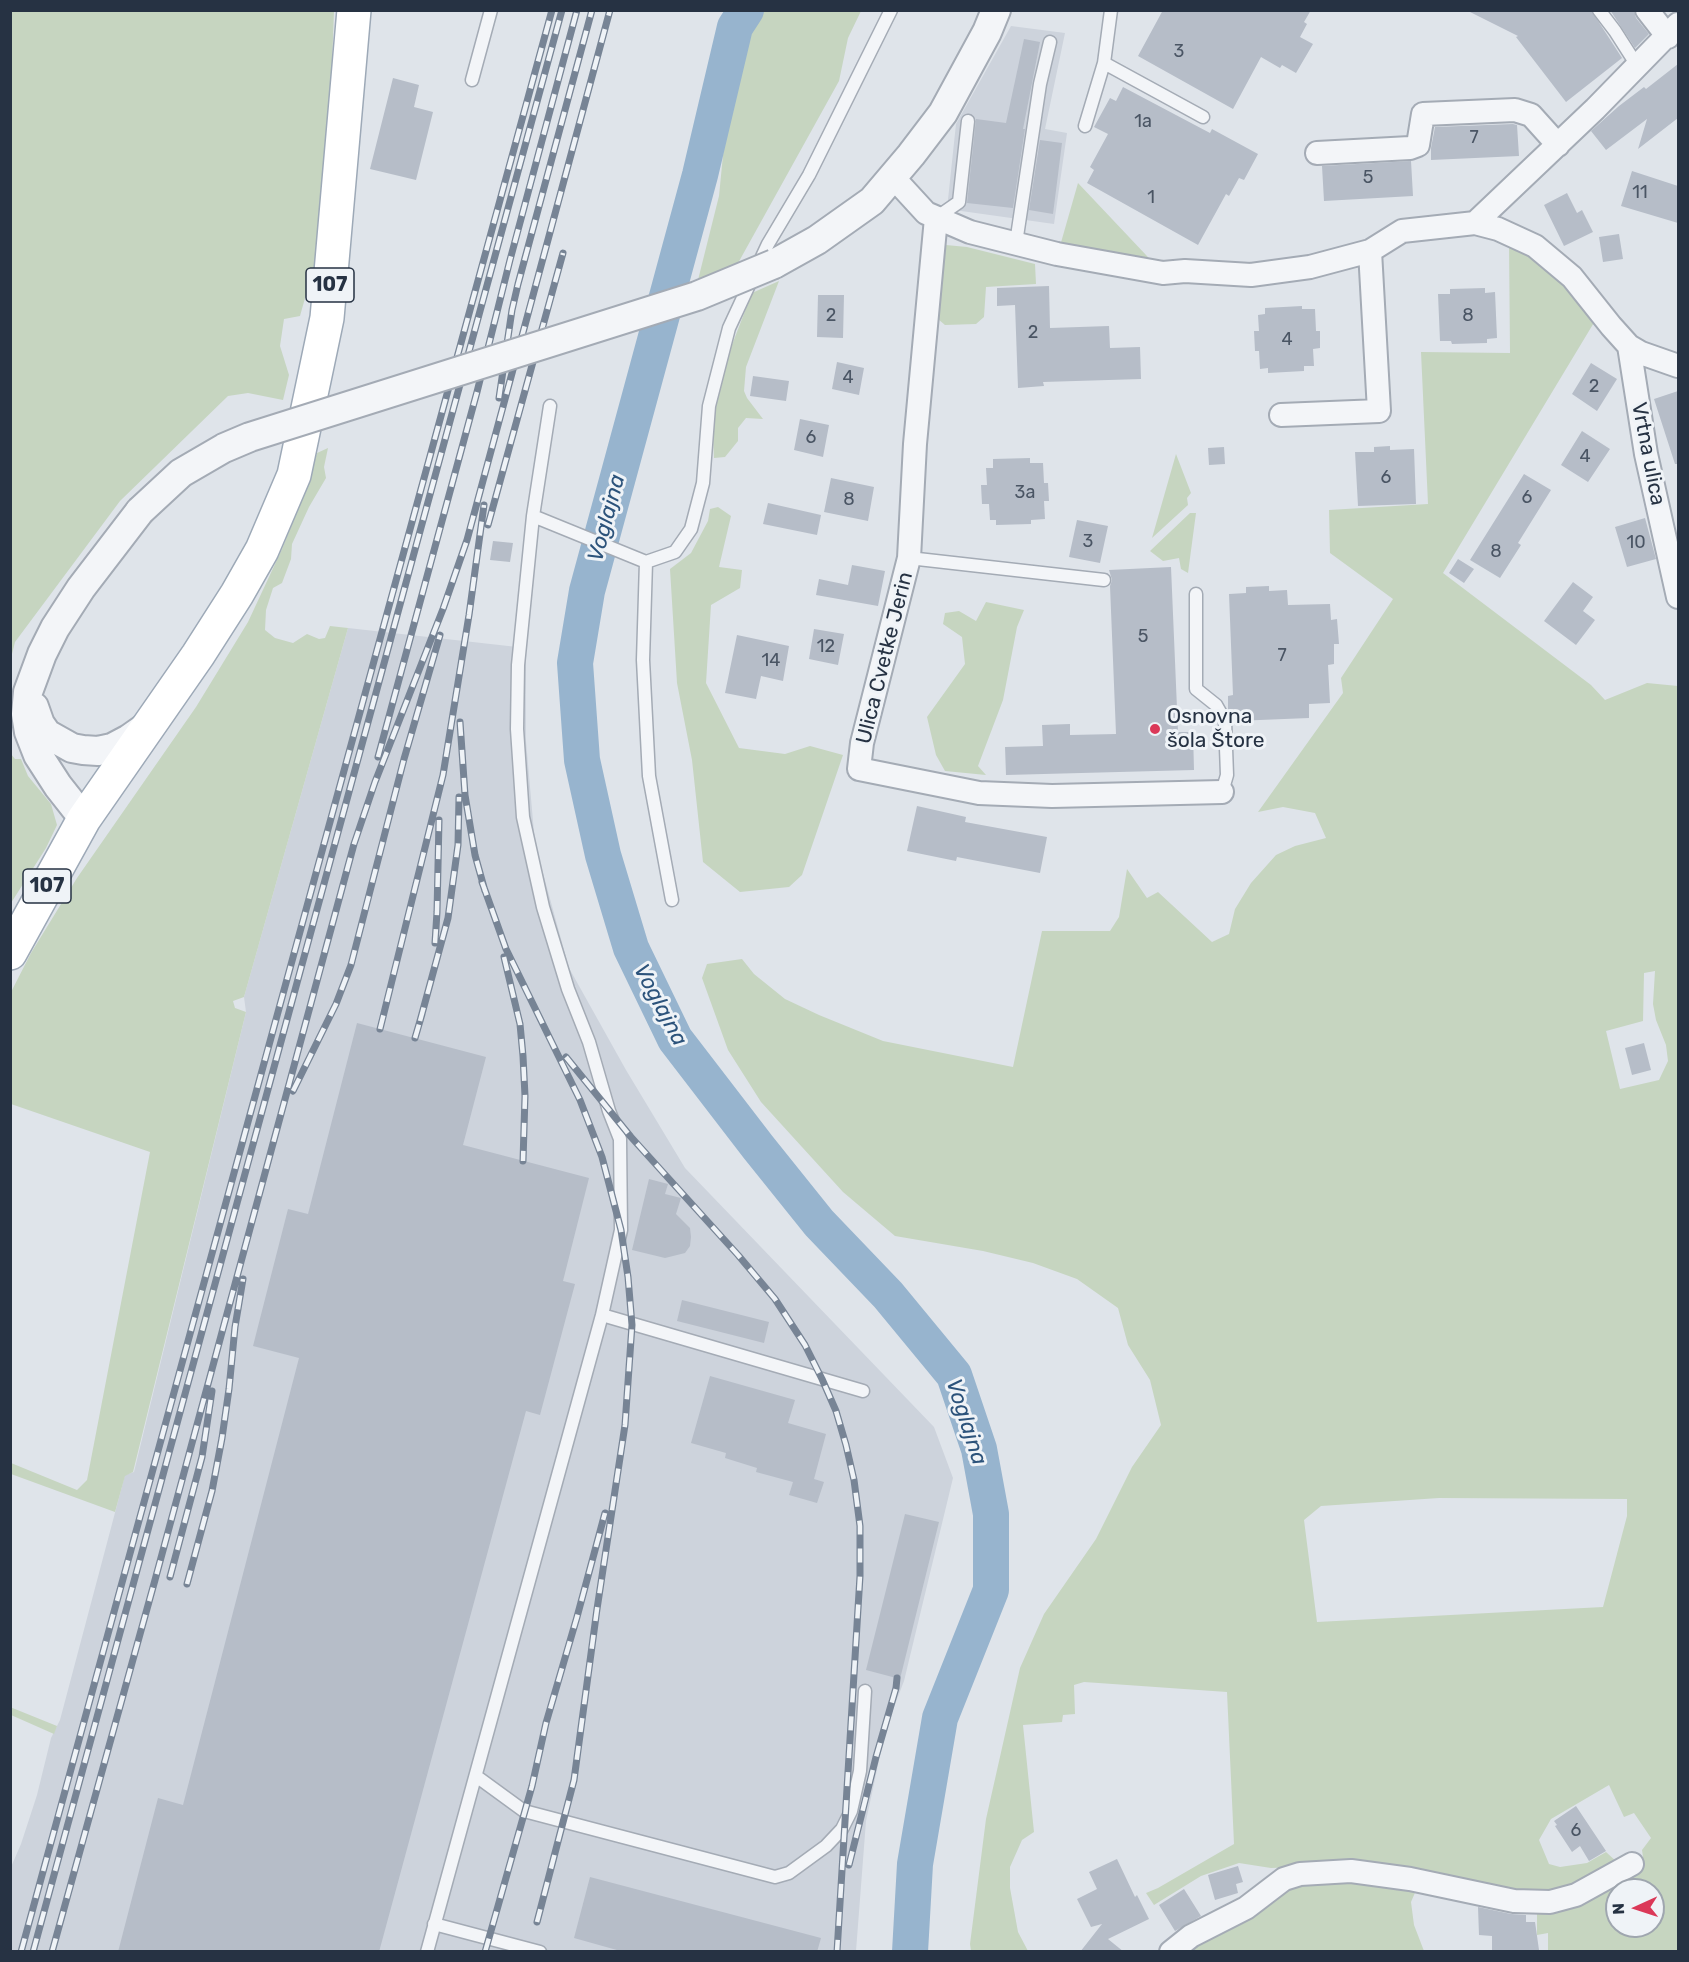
<!DOCTYPE html>
<html>
<head>
<meta charset="utf-8">
<style>
  body { margin:0 }
  #map { position:relative; width:1689px; height:1962px; overflow:hidden; background:#dfe4ea; font-family:Rubik,sans-serif }
  canvas { display:block }
  .frame { position:absolute; inset:0; border:12px solid #263243; pointer-events:none }
  .north { position:absolute; left:1605px; top:1878px; width:60px; height:60px; box-sizing:border-box; background:#eff3f7; border:2px solid #9fa6af; border-radius:50%; rotate:267deg; font-size:16px; font-weight:700; line-height:24px; text-align:center; color:#263243 }
  .north::after { content:''; display:block; margin:auto; width:21px; height:27px; background:#db3858; clip-path:polygon(50% 0,100% 100%,50% 72%,0 100%) }
</style>
</head>
<body>
<div id="map">
<canvas width="1689" height="1962"></canvas>
<div class="frame"></div>
<div class="north">N</div>
</div>
<script>
const ctx = document.querySelector('canvas').getContext('2d');
ctx.lineJoin = 'round';
function fill(path, color) { ctx.fillStyle = color; ctx.fill(path, 'evenodd'); }
const toPath = rows => new Path2D(rows.map(r => 'M' + r).join(''));
function stroke(path, color, width, dash) { ctx.strokeStyle = color; ctx.lineWidth = width; ctx.lineCap = dash ? 'butt' : 'round'; ctx.setLineDash(dash || []); ctx.stroke(path); }
function label(font, color, halo, rows, align = 'center') {
  ctx.font = font + ' Rubik,sans-serif'; ctx.lineWidth = 6; ctx.setLineDash([]); ctx.textBaseline = 'middle'; ctx.strokeStyle = halo; ctx.fillStyle = color; for (const [text, x, y, turn = 0] of rows) {
    ctx.save(); ctx.translate(x, y); ctx.rotate((+turn || 0) * Math.PI / 180); ctx.textAlign = isNaN(turn) ? turn : align; if (halo) ctx.strokeText(text, 0, 0); ctx.fillText(text, 0, 0); ctx.restore();
  }
}
fill(toPath([
  [1011,26,1065,33,1045,129,1067,133,1054,224,947,209,956,124],
  [348,628,526,648,526,741,535,844,569,968,626,1070,685,1168,934,1427,953,1478,904,1681,886,1728,866,1821,856,1951,11,1952,11,1867,21,1844,37,1795,51,1738,60,1720,125,1475,134,1472,246,1012,244,997]
]), '#cdd3dc');
fill(toPath([
  [11,11,334,11,332,66,316,259,300,316,284,319,280,346,289,375,283,400,248,393,228,396,120,501,15,642,11,658],
  [763,11,861,11,848,38,839,81,737,265,697,284,719,196,724,145,725,112,736,65,753,24],
  [1078,183,1163,273,1060,246],
  [1509,243,1562,276,1598,316,1443,573,1591,685,1605,700,1647,683,1678,686,1678,1951,1547,1951,1548,1951,1548,1933,1537,1935,1537,1909,1620,1877,1643,1857,1642,1850,1651,1838,1634,1813,1624,1817,1609,1785,1551,1819,1539,1840,1549,1864,1560,1867,1587,1863,1606,1852,1618,1863,1561,1894,1494,1890,1349,1865,1271,1868,1239,1863,1201,1876,1154,1905,1146,1893,1158,1888,1234,1844,1227,1692,1084,1682,1074,1685,1075,1714,1063,1715,1062,1722,1023,1725,1034,1832,1022,1840,1010,1867,1010,1888,1018,1932,1028,1951,971,1951,970,1944,986,1819,1020,1668,1044,1614,1096,1539,1132,1467,1161,1425,1150,1380,1128,1345,1118,1308,1077,1279,1033,1263,983,1251,895,1236,843,1192,761,1102,728,1050,702,978,707,964,742,959,754,974,785,999,819,1015,883,1041,1013,1067,1042,931,1110,931,1119,917,1127,869,1147,898,1158,892,1212,942,1229,934,1235,909,1251,883,1276,855,1295,846,1326,838,1315,813,1283,807,1258,812,1343,693,1341,678,1393,599,1330,553,1329,510,1428,504,1421,352,1510,353],
  [1655,971,1653,1004,1656,1020,1666,1045,1668,1061,1659,1080,1620,1089,1606,1031,1643,1021,1644,973],
  [1439,1498,1627,1499,1627,1516,1603,1607,1317,1622,1304,1520,1321,1506],
  [1617,1890,1653,1890,1653,1926,1617,1926],
  [946,245,967,247,1035,264,1036,284,986,287,984,317,976,324,945,325,938,319,938,263],
  [779,281,746,367,744,391,747,398,763,419,746,418,738,428,738,441,725,457,714,458,713,437,718,381,752,293],
  [328,448,324,467,326,478,309,507,292,544,291,559,282,583,273,588,266,610,265,630,275,638,293,643,307,634,319,639,325,638,330,626,348,628,244,997,233,1001,235,1008,246,1012,133,1472,125,1476,115,1512,11,1474,11,1463,77,1490,87,1480,150,1152,11,1104,10,994,31,953,77,878,196,707,248,622,282,549,303,497,317,453],
  [1176,454,1191,493,1187,498,1188,505,1152,538],
  [718,507,731,516,719,567,742,570,740,588,711,605,706,683,739,748,785,754,810,746,843,755,802,875,789,887,740,892,703,862,692,760,677,683,670,569,691,553,708,521,710,509],
  [1190,513,1196,513,1188,573,1181,569,1179,558,1163,561,1150,551],
  [986,602,1024,610,1017,627,1003,700,978,766,986,775,945,771,936,755,927,717,965,664,962,637,943,624,945,613,959,611,976,621],
  [11,754,15,759,21,759,28,776,51,804,57,825,46,848,11,903],
  [10,1707,57,1726,54,1734,11,1715],
  [1346,1875,1417,1888,1411,1902,1414,1925,1424,1951,1187,1952,1230,1928,1299,1878]
]), '#c6d5c0');
stroke(toPath([
  [746,10,735,27,700,175,587,591,575,663,582,760,603,855,631,948,675,1039,758,1147,819,1223,888,1295,954,1375,979,1449,991,1514,991,1590,940,1718,915,1864,910,1952]
]), '#97b4ce', 36);
fill(toPath([
  [1163,10,1311,10,1304,22,1307,24,1300,37,1313,44,1296,73,1282,65,1280,68,1261,57,1233,109,1138,56],
  [1466,10,1591,10,1622,58,1566,102,1516,37,1518,36],
  [1610,10,1634,10,1636,18,1649,34,1635,48],
  [1024,39,1040,42,1023,129,1025,129,1013,208,967,203,976,119,1006,123],
  [1678,64,1678,118,1638,149,1647,119,1606,150,1591,131,1619,106,1644,87,1646,89],
  [393,78,419,85,414,107,433,112,416,180,370,169],
  [1123,87,1210,133,1212,129,1258,154,1244,180,1239,178,1229,196,1226,194,1198,245,1087,183,1094,170,1090,167,1108,134,1094,127,1110,98,1116,101],
  [1513,124,1517,125,1519,156,1431,160,1431,148,1435,127],
  [1040,140,1062,143,1053,214,1029,210],
  [1411,161,1413,196,1324,201,1322,166],
  [1632,171,1678,186,1678,223,1621,206],
  [1567,193,1577,213,1582,210,1593,232,1564,246,1544,205],
  [1619,234,1623,259,1603,262,1599,237],
  [1049,286,1050,328,1109,326,1110,348,1140,347,1141,379,1043,382,1044,386,1018,388,1015,305,997,306,997,288],
  [1485,288,1485,293,1495,292,1497,338,1487,339,1487,343,1452,344,1451,341,1440,341,1438,294,1450,294,1450,289],
  [818,295,844,295,843,338,817,337],
  [1302,306,1302,309,1315,309,1316,331,1320,331,1320,348,1313,349,1314,366,1304,366,1304,371,1268,373,1268,368,1260,369,1259,351,1255,351,1254,331,1259,331,1258,315,1265,314,1265,308],
  [837,362,864,368,859,395,832,389],
  [1591,363,1617,379,1597,411,1572,394],
  [753,376,789,381,786,401,750,396],
  [1678,391,1678,464,1675,464,1654,399],
  [800,419,829,425,823,457,794,450],
  [1582,431,1610,449,1588,482,1561,465],
  [1390,446,1390,450,1414,449,1416,504,1358,506,1355,452,1374,452,1374,447],
  [1224,447,1225,464,1209,465,1208,448],
  [1030,458,1030,463,1043,463,1044,483,1048,483,1049,501,1044,501,1045,519,1031,520,1031,524,996,525,996,520,990,520,989,504,982,504,981,485,987,485,986,468,993,468,993,459],
  [1524,474,1551,490,1518,543,1521,545,1500,578,1470,560],
  [831,478,874,487,868,521,824,512],
  [768,503,821,515,817,535,763,524],
  [1645,518,1656,559,1627,567,1615,527],
  [1077,520,1108,526,1100,563,1069,557],
  [493,541,513,543,510,562,490,560],
  [1458,559,1474,569,1464,583,1449,573],
  [852,565,885,571,878,606,816,595,819,579,848,585],
  [1171,567,1178,732,1193,732,1194,770,1006,775,1005,747,1043,746,1042,725,1070,724,1070,735,1116,734,1110,586,1112,580,1109,570],
  [1573,582,1593,597,1583,611,1595,620,1576,645,1544,621],
  [1269,586,1269,591,1287,590,1288,605,1330,604,1331,620,1337,619,1339,644,1334,644,1334,664,1328,665,1330,703,1309,704,1309,718,1235,721,1234,714,1230,714,1228,710,1228,696,1233,695,1229,594,1246,593,1246,587],
  [814,629,844,634,838,665,809,659],
  [737,635,789,646,783,681,761,676,756,699,725,693],
  [917,806,966,817,965,822,1047,837,1040,873,957,857,956,861,907,851],
  [357,1023,486,1057,463,1145,589,1178,563,1281,575,1284,540,1415,526,1411,379,1952,118,1952,158,1798,183,1805,299,1358,253,1346,288,1209,308,1214],
  [1644,1043,1651,1070,1632,1075,1625,1048],
  [649,1179,668,1184,665,1194,681,1198,676,1214,690,1228,691,1237,690,1246,685,1253,665,1258,632,1250],
  [682,1300,769,1322,764,1343,677,1321],
  [710,1376,795,1400,788,1423,826,1434,814,1479,824,1482,817,1503,789,1495,793,1482,756,1472,757,1468,725,1458,726,1453,691,1443],
  [905,1514,939,1522,900,1679,866,1670],
  [1576,1806,1606,1851,1589,1861,1580,1846,1572,1852,1555,1826,1557,1825,1554,1821],
  [1117,1859,1135,1897,1137,1895,1149,1919,1108,1939,1124,1952,1080,1952,1102,1924,1091,1927,1077,1899,1097,1889,1089,1872],
  [1238,1866,1243,1882,1236,1884,1238,1893,1215,1900,1208,1875],
  [590,1877,821,1938,817,1952,624,1952,574,1938],
  [1184,1889,1201,1916,1175,1931,1159,1905],
  [1478,1907,1511,1914,1526,1915,1526,1922,1535,1922,1539,1950,1492,1952,1492,1936,1479,1935]
]), '#b6bdc8');
const service = toPath([
  [1111,10,1104,63,1203,117],
  [1599,10,1615,31,1638,67],
  [472,80,491,10],
  [1085,126,1104,63],
  [936,218,959,202,968,121],
  [1016,243,1040,84,1050,42],
  [533,516,646,562,675,552,691,529,703,483,709,406,729,328,768,244,809,175,891,10],
  [909,558,1104,580],
  [646,562,643,660,649,776,672,900],
  [1196,594,1196,689,1216,705,1225,721,1227,775,1222,792],
  [602,1315,863,1391],
  [476,1776,524,1811,775,1877,789,1873,826,1846,842,1829,851,1811,860,1771,865,1691],
  [434,1924,540,1952],
  [427,1952,602,1315,621,1230,620,1139,609,1111,589,1042,568,989,543,907,523,817,517,729,518,665,533,516,550,406]
]);
const minor = toPath([
  [1647,10,1668,37],
  [1317,153,1410,148,1418,145,1423,114,1515,110,1531,115,1558,145],
  [892,176,926,213,970,232,1057,254,1163,273,1185,271,1251,275,1310,267,1370,251,1402,231,1475,223,1595,109,1678,24],
  [936,218,915,444,909,558,862,743,859,769,979,793,1052,796,1222,792],
  [1475,223,1498,229,1535,246,1572,277,1611,326,1629,346,1641,353,1678,366],
  [1629,346,1646,454,1678,597],
  [1281,415,1379,411,1370,251],
  [1171,1952,1191,1936,1246,1908,1284,1879,1300,1874,1351,1871,1410,1879,1514,1901,1550,1902,1576,1895,1632,1864]
]);
const tertiary = toPath([
  [774,264,817,240,872,201,911,155,943,113,987,32,996,10],
  [34,707,40,724,47,734,72,748,83,750,98,751,112,748,129,739,146,727],
  [84,819,58,786,38,755,29,732,26,714,28,692,42,654,55,628,81,588,140,511]
]);
const primary = toPath([
  [10,953,84,819,198,655,237,594,262,550,294,475,327,318,354,10]
]);
stroke(service, '#a4abb5', 15);
stroke(minor, '#a4abb5', 26);
stroke(tertiary, '#a4abb5', 32);
stroke(primary, '#9da9b7', 36);
stroke(service, '#f3f5f8', 12);
stroke(minor, '#f3f5f8', 22);
stroke(tertiary, '#f3f5f8', 28);
stroke(primary, '#fff', 33);
const rail = toPath([
  [499,398,512,310,518,284,592,10],
  [488,525,563,253],
  [460,722,465,795,475,855,485,891],
  [378,757,477,392,510,260,577,10],
  [482,882,506,949,580,1100,602,1157,621,1230,628,1277,632,1325,625,1425,597,1609,574,1780,537,1922],
  [435,943,437,912,439,820],
  [504,957,520,1024,523,1056,525,1096,523,1161],
  [420,1021,448,918,458,845,459,797],
  [380,1029,443,775,469,615,484,505],
  [415,1038,422,1014],
  [566,1057,631,1137,738,1255,775,1299,805,1345,822,1379,836,1411,846,1445,854,1480,860,1526,860,1576,837,1952],
  [293,1091,336,1004,351,965,404,759,440,635],
  [170,1577,202,1457,212,1391],
  [187,1584,212,1491,222,1438,229,1389,235,1327,243,1279],
  [849,1865,876,1757,896,1688,897,1678],
  [21,1952,552,10],
  [33,1952,562,10],
  [52,1952,155,1580,354,844,375,782,443,609,467,540,610,10],
  [485,1952,532,1786,546,1723,577,1617,605,1513]
]);
stroke(rail, '#778495', 7);
stroke(rail, '#eff3f7', 4.5, [14]);
const tertiaryBridge = toPath([
  [140,511,181,473,224,448,250,437,697,296,774,264]
]);
stroke(tertiaryBridge, '#a4abb5', 32, []);
stroke(tertiaryBridge, '#f3f5f8', 28);
for (const [x, y, r, color] of [
  [1155,729,6,"#db3858"]
]) { const dot = new Path2D(); dot.arc(x, y, r, 0, 2 * Math.PI); ctx.fillStyle = color; ctx.fill(dot); stroke(dot, '#eff3f7', 2); }
label('18px', '#4a5564', null, [
  ["3",1179,52],
  ["1a",1143,122],
  ["7",1474,138],
  ["5",1368,178],
  ["11",1640,193],
  ["1",1151,198],
  ["2",831,316],
  ["8",1468,316],
  ["2",1033,333],
  ["4",1287,340],
  ["4",848,378],
  ["2",1594,387],
  ["6",811,438],
  ["4",1585,457],
  ["6",1386,478],
  ["3a",1025,493],
  ["6",1527,498],
  ["8",849,500],
  ["3",1088,542],
  ["10",1636,543],
  ["8",1496,552],
  ["5",1143,637],
  ["12",826,647],
  ["7",1282,656],
  ["14",771,661],
  ["6",1576,1831]
]);
for (const [x, y, w] of [
  [330,285,48],
  [47,886,48]
]) { const box = new Path2D(); box.roundRect(x - w / 2, y - 17, w, 34, 4.5); ctx.fillStyle = '#eff3f7'; ctx.fill(box); stroke(box, '#263243', 1.5); }
label('bold 20px', '#263243', null, [
  ["107",330,285],
  ["107",47,886]
]);
label('21px', '#263243', '#eff3f7', [
  ["Vrtna ulica",1648,454,79],
  ["Ulica Cvetke Jerin",885,658,-76]
]);
label('21px', '#263243', '#eff3f7', [
  ["Osnovna",1167,717],
  ["šola Štore",1167,741]
], 'left');
label('italic 22px', '#2c537b', '#eff3f7', [
  ["Voglajna",607,518,-75],
  ["Voglajna",660,1005,62],
  ["Voglajna",966,1422,72]
]);
</script>
</body>
</html>
